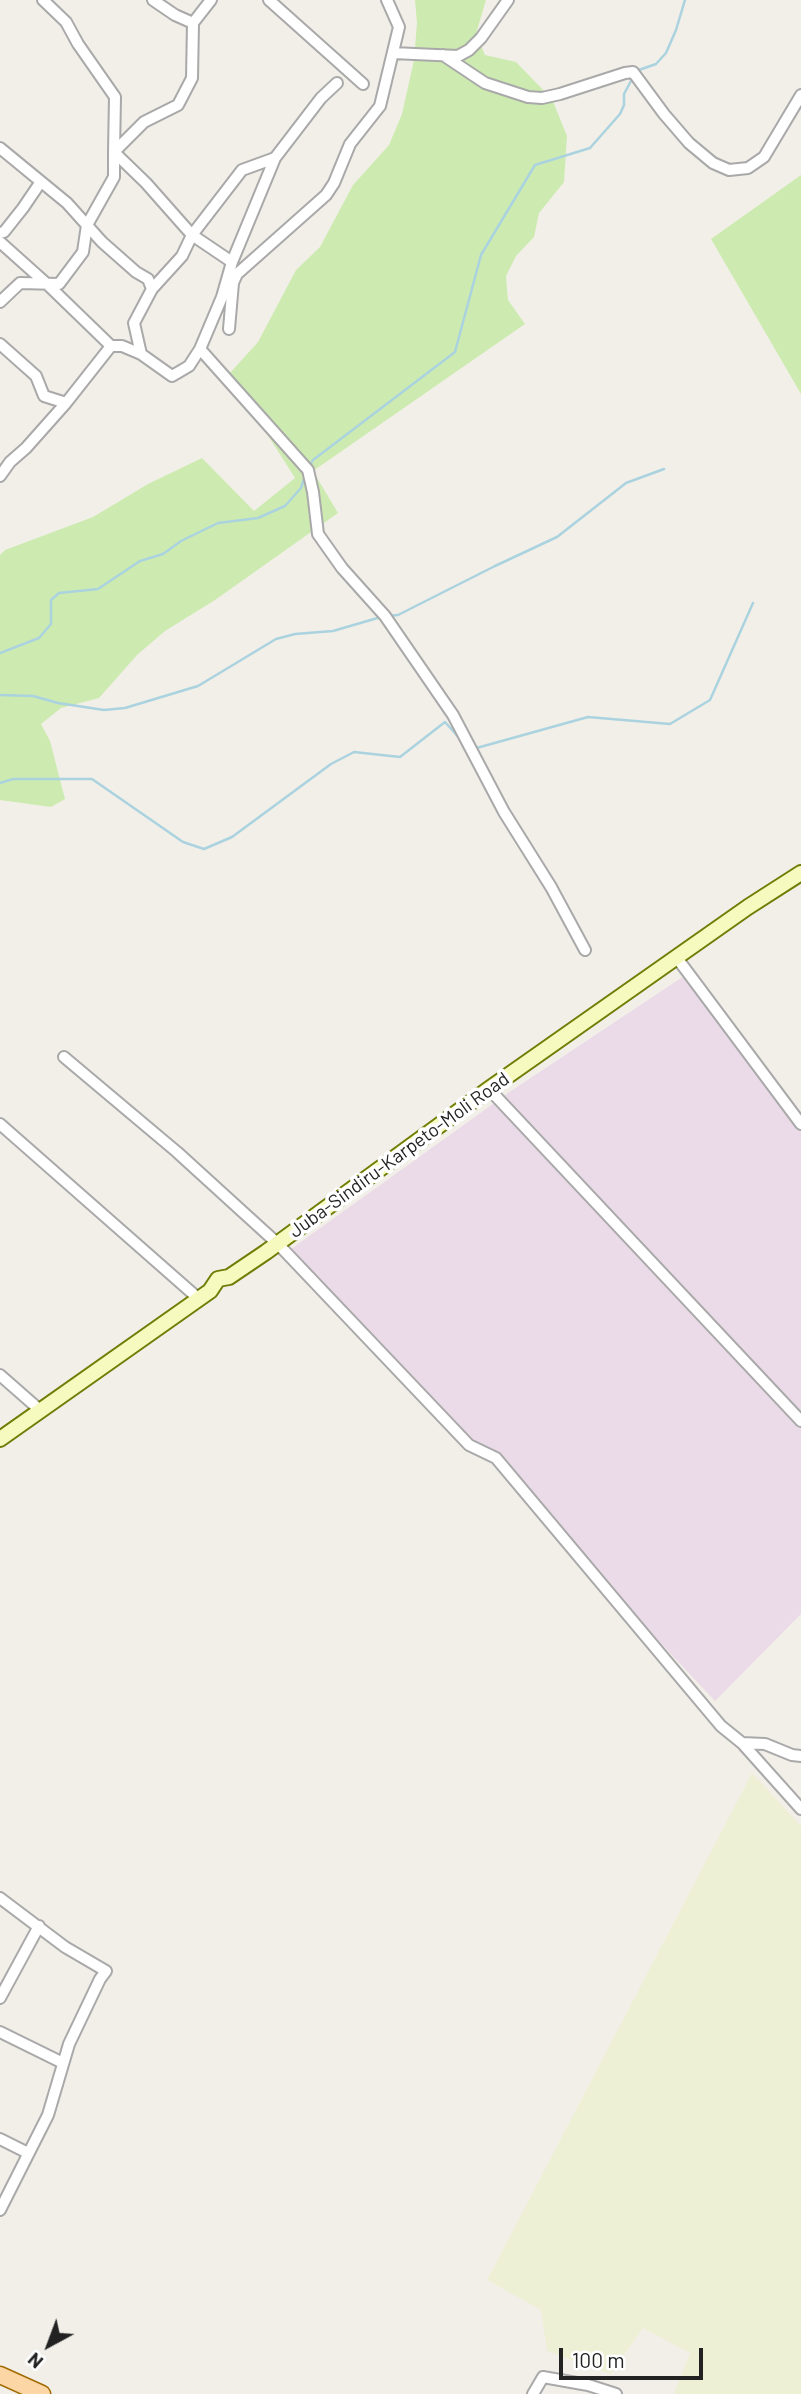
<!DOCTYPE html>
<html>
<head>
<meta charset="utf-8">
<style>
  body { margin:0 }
  #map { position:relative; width:801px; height:2394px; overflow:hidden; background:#f2efe9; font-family:Barlow,sans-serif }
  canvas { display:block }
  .north { position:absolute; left:14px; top:2310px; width:70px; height:70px; -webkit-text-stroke:5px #fff; paint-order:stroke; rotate:221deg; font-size:19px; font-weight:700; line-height:28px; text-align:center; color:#222 }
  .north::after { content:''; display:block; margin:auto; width:24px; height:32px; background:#222; clip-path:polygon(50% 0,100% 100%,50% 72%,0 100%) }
  .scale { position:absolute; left:559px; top:2348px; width:144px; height:32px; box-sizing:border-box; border:4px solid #222; border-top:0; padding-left:9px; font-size:21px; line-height:24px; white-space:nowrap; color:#222; -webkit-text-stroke:5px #fff; paint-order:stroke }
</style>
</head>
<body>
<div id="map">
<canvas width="801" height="2394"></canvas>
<div class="north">N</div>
<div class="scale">100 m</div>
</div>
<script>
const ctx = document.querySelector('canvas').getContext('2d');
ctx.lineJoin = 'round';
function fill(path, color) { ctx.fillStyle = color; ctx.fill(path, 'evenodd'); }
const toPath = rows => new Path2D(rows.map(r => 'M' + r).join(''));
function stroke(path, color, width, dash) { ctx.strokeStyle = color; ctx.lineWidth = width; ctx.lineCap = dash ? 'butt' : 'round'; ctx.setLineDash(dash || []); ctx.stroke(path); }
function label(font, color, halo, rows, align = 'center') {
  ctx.font = font + ' Barlow,sans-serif'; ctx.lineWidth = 7; ctx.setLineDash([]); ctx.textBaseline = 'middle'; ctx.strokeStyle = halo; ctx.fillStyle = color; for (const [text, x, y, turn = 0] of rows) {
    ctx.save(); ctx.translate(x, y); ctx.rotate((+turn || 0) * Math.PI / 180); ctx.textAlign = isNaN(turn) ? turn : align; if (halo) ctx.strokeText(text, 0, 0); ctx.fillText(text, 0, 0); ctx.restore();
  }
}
fill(toPath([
  [684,976,801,1121,801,1614,715,1701,291,1249,511,1091]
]), '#ebdbe8');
fill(toPath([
  [752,1773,801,1826,801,2394,674,2394,690,2353,643,2328,611,2374,547,2351,541,2310,487,2280]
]), '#eef0d5');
fill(toPath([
  [415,0,486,0,476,34,485,55,516,62,552,99,567,136,564,182,539,213,534,237,516,256,506,276,508,300,525,324,313,471,338,513,215,600,165,631,137,655,99,698,61,708,41,724,50,741,65,799,51,807,0,800,0,555,5,550,93,517,148,484,202,458,254,511,295,478,229,374,258,342,296,270,320,247,353,185,389,145,402,114,414,60,417,23],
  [801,175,801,394,711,239]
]), '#cdebb0');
stroke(toPath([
  [636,71,656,64,666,53,676,30,685,0],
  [309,467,313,460,455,352,481,255,535,165,590,148,620,114,624,105,624,94,632,79],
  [388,616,398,615,495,566,557,537,626,483,664,469],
  [0,653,39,638,51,624,51,600,59,593,98,589,140,561,163,554,181,541,218,523,258,518,285,506,301,488,305,476],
  [0,695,33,696,58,703,104,710,125,708,198,686,276,639,295,634,333,631,381,617],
  [473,749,588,717,670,724,710,700,753,603],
  [0,783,13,779,92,779,183,842,204,849,232,837,331,764,354,752,400,757,445,722,461,740]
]), '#aad3df', 2.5);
const street = toPath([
  [43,0,66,22,78,44,115,97,114,152,146,183,192,235,232,262],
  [153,0,175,15,193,23],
  [269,0,363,84],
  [393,53,458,56,469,50,481,38,508,0],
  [443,55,485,83,528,97,542,98,560,94,625,73,633,72,664,114,689,143,713,163,729,170,748,168,764,157,801,95],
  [0,148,67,203,102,242,136,272,148,279,152,289,134,323,141,354],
  [0,233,4,232,23,208,40,183],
  [0,242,48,285,111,346],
  [152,289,182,256,192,235,242,170,275,158],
  [0,302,20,283,59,284,83,252,87,225,114,177,114,152,144,122,178,105,192,78,193,23,211,0],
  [229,329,233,283,237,274,326,195,334,183,350,144,380,106,399,27,387,0],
  [0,344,36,376,44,396,66,403,111,346,122,346,141,354,172,376,189,366,200,349,222,297,232,262,275,158,321,98,337,83],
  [200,349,308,470,313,492,318,534,342,568,385,616,453,715,504,812,551,887,585,950],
  [0,476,10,462,26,448,66,403],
  [677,958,801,1124],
  [64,1057,177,1152,278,1244,469,1445,496,1458,721,1726,742,1743,801,1809],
  [489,1089,801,1421],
  [0,1124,199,1299],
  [0,1375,41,1411],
  [742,1743,765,1744,792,1755,801,1756],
  [0,1898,65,1947,106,1971,100,1979,69,2044,48,2115,0,2210],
  [0,1998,39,1926],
  [0,2032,63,2063],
  [0,2139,28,2153],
  [533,2394,543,2377,588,2385,616,2394]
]);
const secondary = toPath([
  [0,1439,210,1291,218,1279,229,1277,266,1252,489,1089,748,907,801,873]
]);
const primary = toPath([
  [0,2375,42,2394]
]);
stroke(street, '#a9a9a9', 14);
stroke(secondary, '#707d05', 18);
stroke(primary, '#a06b00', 19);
stroke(street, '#fff', 10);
stroke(secondary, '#f7fabf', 14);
stroke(primary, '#fcd6a4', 16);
label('19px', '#222', '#fff', [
  ["Juba-Sindiru-Karpeto-Moli Road",399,1155,-36]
]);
</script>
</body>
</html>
